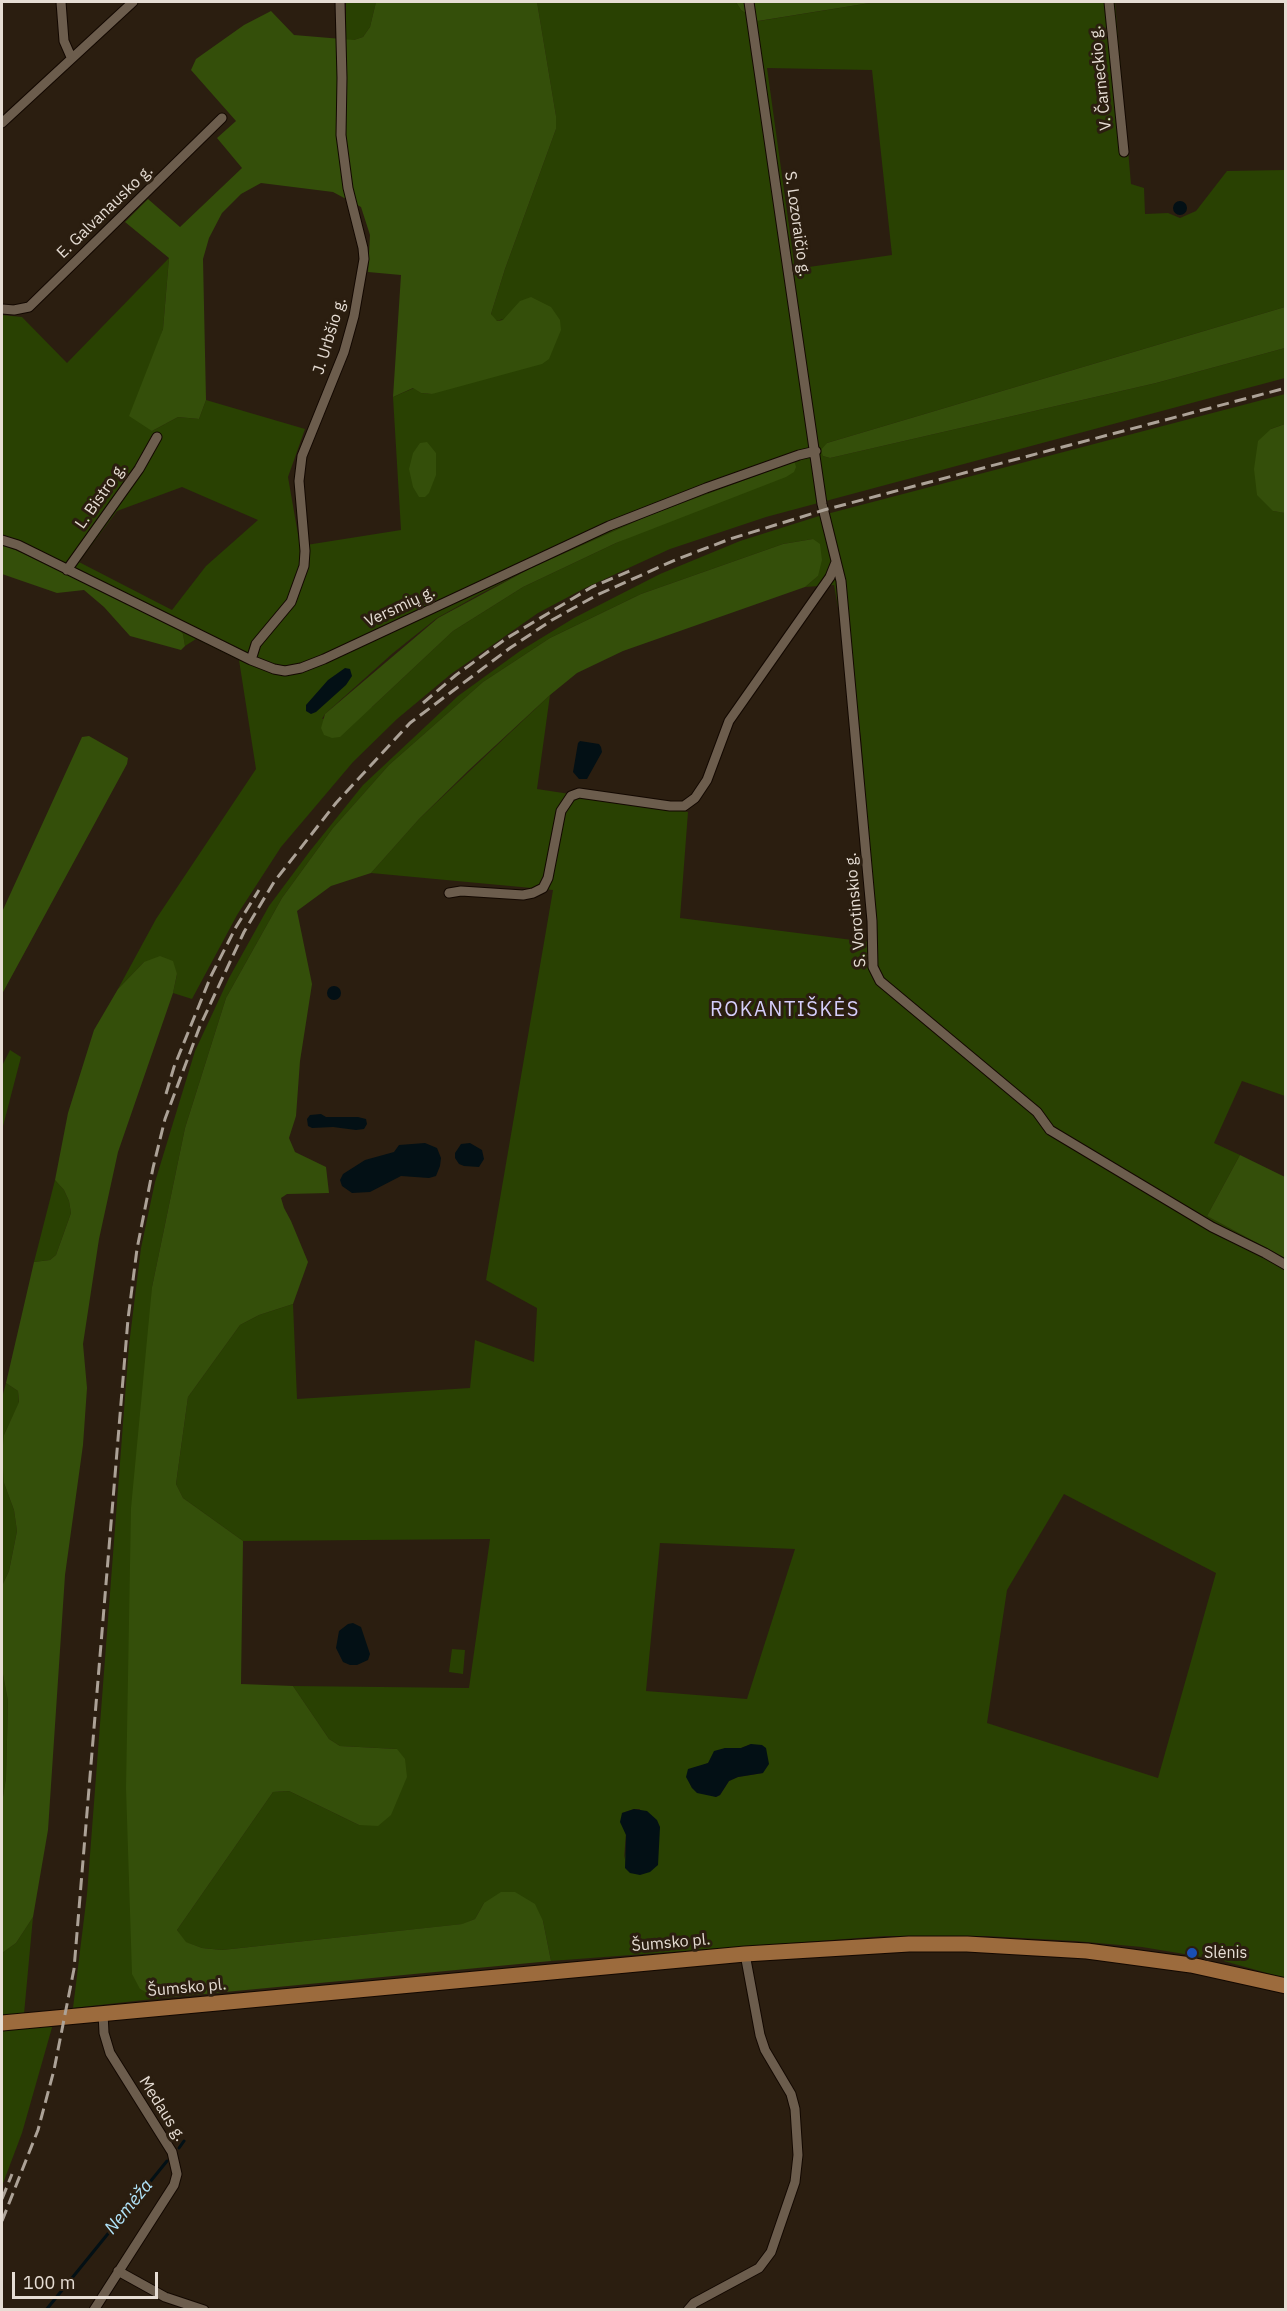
<!DOCTYPE html>
<html>
<head>
<meta charset="utf-8">
<style>
  body { margin:0 }
  #map { position:relative; width:1287px; height:2311px; overflow:hidden; background:#2b1e10; font-family:"IBM Plex Sans",sans-serif }
  canvas { display:block }
  .frame { position:absolute; inset:0; border:3px solid #e6ddd4; pointer-events:none }
  .scale { position:absolute; left:12px; top:2272px; width:146px; height:27px; box-sizing:border-box; border:3px solid #e6ddd4; border-top:0; padding-left:8px; font-size:18px; line-height:21px; white-space:nowrap; color:#e6ddd4; -webkit-text-stroke:4px #2b1e10; paint-order:stroke }
</style>
</head>
<body>
<div id="map">
<canvas width="1287" height="2311"></canvas>
<div class="frame"></div>
<div class="scale">100 m</div>
</div>
<script>
const ctx = document.querySelector('canvas').getContext('2d');
ctx.lineJoin = 'round';
function fill(path, color) { ctx.fillStyle = color; ctx.fill(path, 'evenodd'); }
const toPath = rows => new Path2D(rows.map(r => 'M' + r).join(''));
function stroke(path, color, width, dash) { ctx.strokeStyle = color; ctx.lineWidth = width; ctx.lineCap = dash ? 'butt' : 'round'; ctx.setLineDash(dash || []); ctx.stroke(path); }
function label(font, color, halo, rows, align = 'center') {
  ctx.font = font + ' "IBM Plex Sans",sans-serif'; ctx.lineWidth = 6; ctx.setLineDash([]); ctx.textBaseline = 'middle'; ctx.strokeStyle = halo; ctx.fillStyle = color; for (const [text, x, y, turn = 0] of rows) {
    ctx.save(); ctx.translate(x, y); ctx.rotate((+turn || 0) * Math.PI / 180); ctx.textAlign = isNaN(turn) ? turn : align; if (halo) ctx.strokeText(text, 0, 0); ctx.fillText(text, 0, 0); ctx.restore();
  }
}
fill(toPath([
  [346,2,376,2,370,27,363,37,354,40,346,40],
  [537,2,736,2,741,10,759,21,876,2,1115,2,1131,184,1144,188,1145,214,1168,213,1180,218,1196,211,1227,171,1285,170,1285,307,827,443,823,456,830,458,1156,383,1285,348,1285,378,766,517,670,549,585,588,538,613,451,674,397,719,353,762,281,847,237,915,192,999,173,993,177,974,144,962,118,989,156,919,256,769,239,660,196,639,185,646,183,634,49,563,2,545,2,315,22,317,67,363,169,258,163,329,155,354,152,431,178,417,199,419,206,400,305,429,288,477,300,546,401,530,393,397,414,388,421,393,432,394,520,301,503,319,497,321,493,318,491,314,505,269,556,129,556,116],
  [767,68,872,70,892,255,795,269],
  [791,463,795,463,616,543,523,587,453,631,372,707,322,719,325,714,393,653,437,618,482,593,531,568,650,515],
  [182,487,258,520,206,566,172,610,79,562,117,511],
  [1285,394,1285,424,1271,429,1273,511,1286,513,1285,1096,1242,1081,1214,1143,1240,1155,1207,1216,1285,1258,1285,1978,1220,1960,1142,1947,1075,1941,986,1936,885,1936,551,1961,543,1921,484,1903,475,1919,463,1924,222,1950,202,1948,185,1942,177,1930,273,1792,289,1791,359,1825,397,1749,340,1746,329,1739,293,1686,469,1688,490,1539,243,1541,183,1498,176,1484,188,1397,240,1325,259,1315,293,1304,297,1399,470,1388,475,1340,534,1362,537,1308,486,1280,553,890,371,873,419,819,550,695,537,789,688,812,680,918,876,943,861,738,834,585,805,587,818,576,813,539,783,544,641,594,550,638,483,682,389,765,333,828,282,898,226,998,185,1128,152,1287,140,1989,162,1998,73,2008,87,1894,129,1345,141,1248,155,1182,195,1051,229,978,269,906,310,851,363,785,458,696,520,651,574,618,660,574,740,541,819,516],
  [1064,1494,1216,1573,1158,1778,987,1723,1007,1590],
  [660,1543,795,1549,747,1699,646,1691],
  [751,1744,763,1773,738,1777,729,1781,720,1795,716,1797,692,1788,689,1781,698,1768,708,1763,725,1748,741,1748],
  [634,1809,640,1809,624,1859,626,1834,622,1813],
  [10,1050,21,1057,2,1130,2,1066],
  [55,1180,64,1190,69,1201,71,1213,56,1255,50,1260,34,1262],
  [6,1383,18,1391,19,1403,4,1435,4,1483,14,1510,17,1531,9,1571,2,1586,2,1398],
  [452,1649,465,1650,463,1674,449,1672],
  [2,1669,8,1701,6,1778,2,1803],
  [33,1917,24,2014,2,2016,2,1953,16,1943],
  [53,2024,22,2133,2,2186,2,2029]
]), '#294102');
fill(toPath([
  [376,2,537,2,556,116,556,129,505,269,491,314,497,321,503,320,520,301,531,297,551,307,560,320,561,330,549,359,542,364,432,394,421,393,413,388,393,397,401,275,368,272,370,235,361,207,333,192,261,183,241,194,222,213,209,238,203,259,206,400,199,419,178,417,152,431,129,416,163,329,169,258,125,222,148,199,180,227,242,168,217,138,236,121,191,70,196,59,244,25,271,11,294,35,354,40,363,37,370,27],
  [736,2,876,2,758,21,741,10],
  [1285,307,1285,348,1156,383,830,458,823,456,821,450,827,443],
  [1285,424,1286,424,1285,513,1273,511,1257,495,1254,469,1258,441,1271,429],
  [427,442,436,453,436,475,429,493,425,497,419,497,413,487,409,469,413,453,420,443],
  [791,463,795,463,796,467,794,472,786,477,616,543,523,587,453,631,340,737,332,738,324,735,321,728,325,714,438,618,531,568,650,515],
  [813,539,820,544,822,560,818,576,805,587,623,651,577,673,550,695,469,770,419,819,371,873,331,886,297,911,312,984,300,1061,296,1116,289,1138,295,1152,326,1167,329,1193,287,1194,281,1198,284,1208,291,1221,308,1262,293,1304,259,1315,240,1325,188,1397,176,1484,183,1498,243,1541,241,1684,293,1686,329,1739,340,1746,397,1749,405,1759,407,1777,391,1815,378,1826,359,1825,289,1791,273,1792,177,1930,186,1942,202,1948,222,1950,462,1924,475,1919,484,1903,501,1892,515,1892,535,1904,543,1921,551,1961,162,1998,149,1994,140,1989,132,1974,126,1788,131,1508,152,1287,185,1128,226,998,282,898,333,828,389,765,483,682,550,638,641,594,783,544],
  [2,545,49,563,177,628,183,634,185,646,181,650,130,636,104,607,84,590,57,593,2,574],
  [89,736,128,758,127,764,2,994,2,912,82,737],
  [160,956,173,961,177,974,173,993,118,1152,99,1239,83,1344,87,1388,83,1445,65,1575,48,1830,33,1917,16,1943,2,1953,2,1803,6,1778,8,1701,2,1669,2,1586,9,1571,17,1531,14,1510,4,1483,2,1454,4,1435,19,1402,18,1391,6,1383,34,1262,50,1260,56,1255,71,1213,69,1201,64,1190,55,1180,68,1113,94,1030,118,989,144,962],
  [1240,1155,1285,1177,1285,1258,1207,1216]
]), '#344f0a');
fill(toPath([
  '1173 208a7 7 0 1 1 14 0a7 7 0 1 1-14 0Z',
  [345,668,350,669,352,676,346,685,316,712,311,714,306,711,306,705,328,680],
  [580,741,599,744,601,747,602,752,587,779,579,779,573,772,578,743],
  '327 993a7 7 0 1 1 14 0a7 7 0 1 1-14 0Z',
  [321,1114,326,1117,358,1117,366,1119,367,1124,364,1129,356,1130,333,1127,312,1128,308,1126,307,1119,310,1115],
  [425,1143,437,1148,441,1158,440,1166,436,1176,429,1178,401,1176,370,1192,352,1193,342,1186,340,1180,343,1174,365,1160,394,1152,399,1145],
  [470,1143,482,1150,484,1159,479,1167,464,1166,459,1164,455,1158,455,1153,461,1144],
  [353,1623,361,1627,370,1654,368,1660,357,1665,350,1665,343,1662,336,1648,339,1631,348,1624],
  [751,1744,762,1745,766,1748,769,1764,763,1773,738,1777,729,1781,720,1795,716,1797,697,1793,692,1788,686,1777,688,1769,708,1763,714,1751,725,1748,741,1748],
  [634,1809,647,1811,657,1820,660,1827,658,1865,650,1872,640,1875,630,1873,625,1868,626,1835,620,1822,622,1813]
]), '#031015');
stroke(toPath([
  [179,2148,184,2141],
  [46,2310,167,2161]
]), '#031015', 3);
const street = toPath([
  [61,2,64,41,71,57],
  [749,2,822,504,841,581,872,921,873,967,880,981,1037,1112,1050,1130,1212,1227,1265,1253,1286,1265],
  [1109,2,1124,152],
  [2,123,133,2],
  [2,309,14,310,29,307,222,118],
  [2,540,18,545,251,660,274,669,285,671,301,668,324,659,609,526,706,488,799,455,816,451],
  [67,570,139,469,157,437],
  [251,660,256,644,291,602,304,566,305,551,299,481,302,456,344,352,354,316,364,259,363,248,348,188,341,135,342,78,340,2],
  [449,893,461,891,523,895,533,893,543,888,548,878,561,811,571,796,579,793,670,806,684,806,695,798,707,780,729,721,830,577,836,562],
  [118,2271,165,2297,204,2310],
  [94,2310,174,2185,177,2174,172,2152,110,2053,104,2033,103,2013],
  [688,2310,694,2303,759,2268,771,2252,795,2182,798,2155,795,2109,791,2094,765,2050,760,2035,745,1954]
]);
const primary = toPath([
  [2,2023,745,1954,909,1944,967,1944,1087,1951,1191,1965,1286,1986]
]);
stroke(street, '#130800', 11);
stroke(primary, '#130800', 17);
stroke(street, '#6c5d4d', 9);
stroke(primary, '#9c6b3d', 15);
stroke(toPath([
  [423,703,456,675,507,638,592,587,632,570],
  [166,1094,174,1067,211,976,236,927,259,890],
  [2,2199,12,2174],
  [2,2221,38,2130,54,2070,74,1969,128,1319,137,1249,153,1168,165,1119,200,1026,244,932,274,882,336,803,410,723,510,648,552,620,597,595,675,560,730,539,824,510,1286,388]
]), '#aca297', 3, [12, 6]);
for (const [x, y, r, color] of [
  [1192,1953,6,"#1a4fb4"]
]) { const dot = new Path2D(); dot.arc(x, y, r, 0, 2 * Math.PI); ctx.fillStyle = color; ctx.fill(dot); stroke(dot, '#2b1e10', 2); }
label('16px', '#e6ddd4', '#2b1e10', [
  ["V. Čarneckio g.",1101,78,-96],
  ["E. Galvanausko g.",105,212,-44],
  ["S. Lozoraičio g.",797,224,82],
  ["J. Urbšio g.",330,336,-73],
  ["L. Bistro g.",101,496,-55],
  ["Versmių g.",400,607,-25],
  ["S. Vorotinskio g.",856,910,-95],
  ["Šumsko pl.",671,1943,-5],
  ["Šumsko pl.",187,1988,-5],
  ["Medaus g.",162,2109,58]
]);
label('16px', '#e6ddd4', '#2b1e10', [
  ["Slėnis",1204,1953]
], 'left');
label('italic 18px', '#b1e4fa', '#2b1e10', [
  ["Nemėža",129,2207,-51]
]);
ctx.letterSpacing = '1.5px';
label('20px', '#d5cefa', '#2b1e10', [
  ["ROKANTIŠKĖS",785,1010]
]);
ctx.letterSpacing = '0px';
</script>
</body>
</html>
